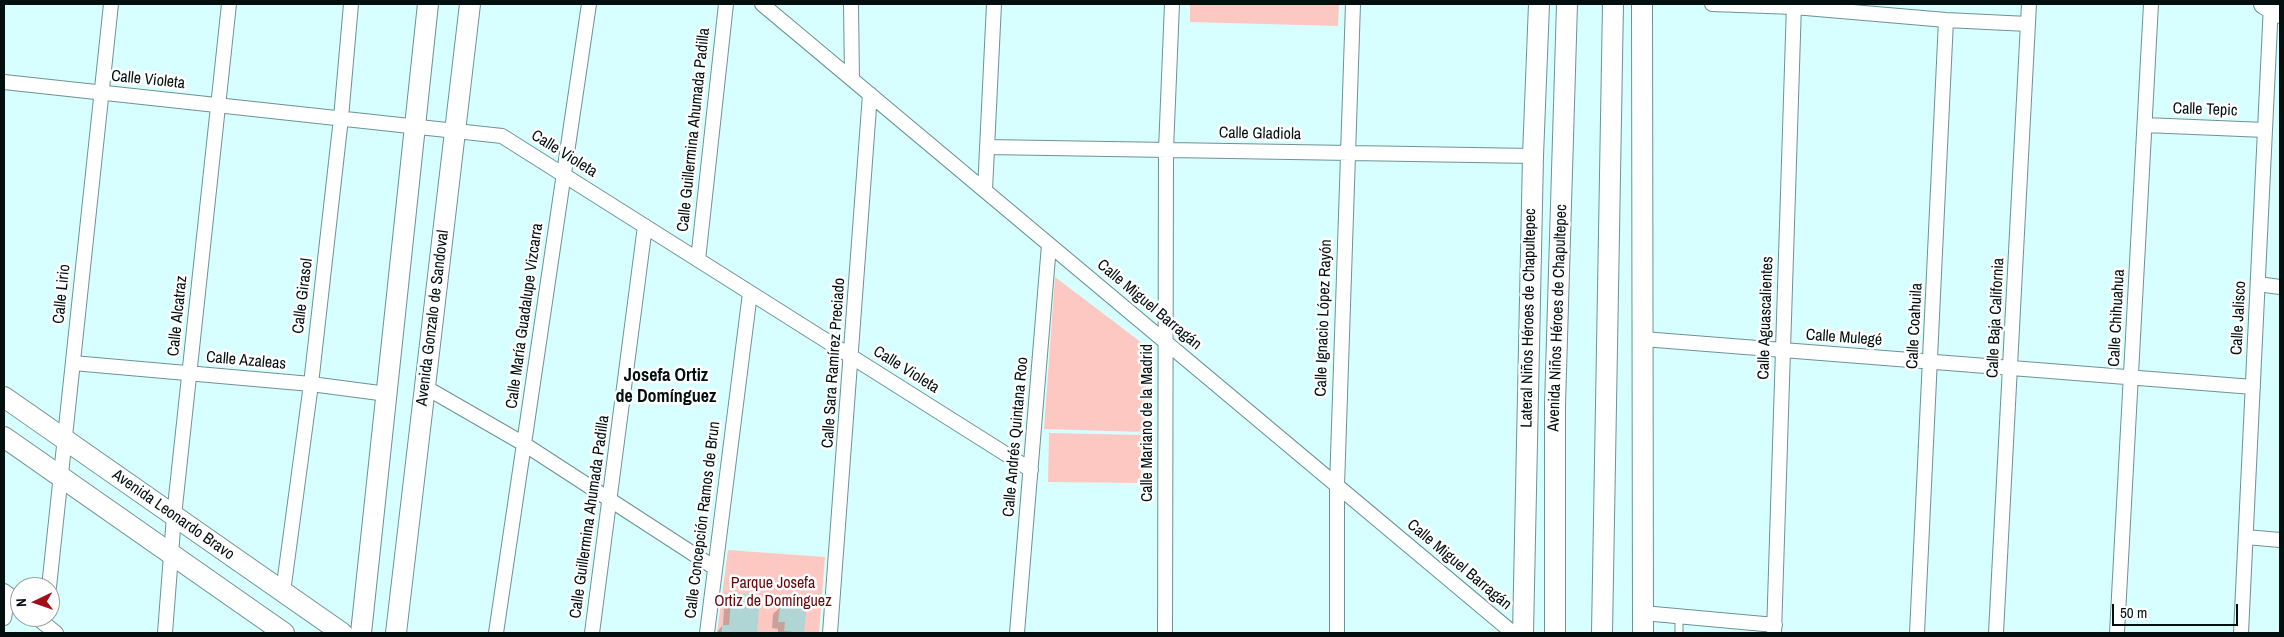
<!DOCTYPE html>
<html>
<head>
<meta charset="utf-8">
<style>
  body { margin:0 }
  #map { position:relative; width:2284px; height:637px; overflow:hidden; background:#d7ffff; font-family:"Archivo Narrow",sans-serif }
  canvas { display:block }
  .frame { position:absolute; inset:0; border:5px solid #030f0f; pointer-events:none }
  .north { position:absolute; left:10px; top:577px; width:50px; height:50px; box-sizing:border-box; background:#fff; border:1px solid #9a9f9f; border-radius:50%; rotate:267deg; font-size:14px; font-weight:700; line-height:20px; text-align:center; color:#030f0f }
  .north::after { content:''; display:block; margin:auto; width:18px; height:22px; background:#a50c17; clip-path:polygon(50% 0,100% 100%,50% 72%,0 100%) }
  .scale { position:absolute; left:2112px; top:604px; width:126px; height:22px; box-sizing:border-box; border:2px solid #030f0f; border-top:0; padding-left:6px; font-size:15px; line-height:18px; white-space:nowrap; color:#030f0f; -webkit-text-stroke:4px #fff; paint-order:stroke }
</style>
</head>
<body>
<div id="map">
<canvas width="2284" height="637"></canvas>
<div class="frame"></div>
<div class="north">N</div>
<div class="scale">50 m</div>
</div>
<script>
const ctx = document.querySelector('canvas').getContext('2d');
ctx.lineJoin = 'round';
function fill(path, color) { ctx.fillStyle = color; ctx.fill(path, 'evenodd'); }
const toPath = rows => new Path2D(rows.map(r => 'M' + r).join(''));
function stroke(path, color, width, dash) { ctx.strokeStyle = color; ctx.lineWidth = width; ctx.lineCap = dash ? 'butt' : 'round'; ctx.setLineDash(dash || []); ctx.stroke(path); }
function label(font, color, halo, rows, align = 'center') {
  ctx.font = font + ' "Archivo Narrow",sans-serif'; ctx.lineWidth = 5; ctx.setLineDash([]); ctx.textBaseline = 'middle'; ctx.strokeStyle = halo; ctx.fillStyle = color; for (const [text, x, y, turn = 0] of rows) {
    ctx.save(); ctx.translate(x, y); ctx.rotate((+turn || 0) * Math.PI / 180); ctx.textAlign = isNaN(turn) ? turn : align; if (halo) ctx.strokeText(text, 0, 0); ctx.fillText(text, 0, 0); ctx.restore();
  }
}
fill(toPath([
  [1190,4,1339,4,1338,26,1190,22],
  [1055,277,1146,346,1145,432,1044,429],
  [1049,433,1142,435,1141,483,1048,482],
  [728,550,825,557,819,633,717,633]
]), '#fdc8c1');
fill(toPath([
  [726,594,758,597,755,633,716,633,723,625,724,608,718,608,719,601],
  [787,601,803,632,802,633,778,633,778,629,772,628,773,614]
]), '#0003');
fill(toPath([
  [725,593,760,595,757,633,722,633,722,625,729,625,731,602,724,601],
  [786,600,807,602,804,633,784,631,785,622,778,622,780,606,786,607]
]), '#afd5d5');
const lane = toPath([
  [1679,633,1679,616]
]);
const street = toPath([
  [762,4,1513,633],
  [851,4,852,79],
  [1712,4,1794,7,1946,20,2028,24],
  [4,82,502,136,1031,470],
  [2145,125,2265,130],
  [987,147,1533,156],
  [985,190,994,4],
  [698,260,726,4],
  [2258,284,2280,287],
  [1643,339,2253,387],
  [73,363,311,384,387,394],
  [425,387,524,444,715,568],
  [2246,537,2280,540],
  [49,587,111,4],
  [4,591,20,604],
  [283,592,311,384,341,118,351,4],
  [1643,613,1775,625],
  [36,617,56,633],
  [4,618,8,594],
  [165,633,174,516,229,4],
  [496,633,589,4],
  [592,633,645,226],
  [707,633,750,293],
  [830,633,870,94],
  [1017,633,1049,245],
  [1165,633,1166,150,1172,4],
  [1337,633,1337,486,1353,4],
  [1774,633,1794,4],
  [1917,633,1946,20],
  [1996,633,2029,4],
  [2117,633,2151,4],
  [2241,633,2271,4]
]);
const secondary = toPath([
  [1642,4,1643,633],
  [2264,4,2280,13],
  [4,397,342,633],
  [4,437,284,633],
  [361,633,428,4],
  [396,633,470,4],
  [1523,633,1533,156,1539,4],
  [1555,633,1555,405,1567,4],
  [1602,633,1613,4]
]);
stroke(lane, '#6e9292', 9);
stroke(street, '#6e9292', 16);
stroke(secondary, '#6e9292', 22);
stroke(lane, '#fff', 7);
stroke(street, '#fff', 14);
stroke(secondary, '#fff', 20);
label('16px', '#030f0f', '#fff', [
  ["Calle Violeta",148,80,6],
  ["Calle Tepic",2205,110,2],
  ["Calle Guillermina Ahumada Padilla",694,130,-84],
  ["Calle Gladiola",1260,134,1],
  ["Calle Violeta",564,154,32],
  ["Calle Lirio",62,294,-84],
  ["Calle Girasol",303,296,-83],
  ["Calle Miguel Barragán",1149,305,40],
  ["Calle Alcatraz",178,316,-84],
  ["Calle María Guadalupe Vizcarra",525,316,-82],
  ["Avenida Gonzalo de Sandoval",433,318,-83],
  ["Calle Ignacio López Rayón",1324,318,-88],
  ["Lateral Niños Héroes de Chapultepec",1529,318,-89],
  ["Avenida Niños Héroes de Chapultepec",1558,318,-88],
  ["Calle Aguascalientes",1766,318,-88],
  ["Calle Baja California",1996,318,-87],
  ["Calle Chihuahua",2117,318,-87],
  ["Calle Jalisco",2239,318,-87],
  ["Calle Coahuila",1915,326,-87],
  ["Calle Mulegé",1844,338,4],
  ["Calle Azaleas",246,361,5],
  ["Calle Sara Ramírez Preciado",834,363,-86],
  ["Calle Violeta",906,370,32],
  ["Calle Mariano de la Madrid",1148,423,-90],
  ["Calle Andrés Quintana Roo",1016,437,-85],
  ["Avenida Leonardo Bravo",173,515,35],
  ["Calle Guillermina Ahumada Padilla",590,517,-82],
  ["Calle Concepción Ramos de Brun",703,520,-83],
  ["Calle Miguel Barragán",1459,565,40]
]);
label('16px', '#64070c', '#fff', [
  ["Parque Josefa",773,584],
  ["Ortiz de Domínguez",773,602]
]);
label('bold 18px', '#030f0f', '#fff', [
  ["Josefa Ortiz",666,376],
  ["de Domínguez",666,397]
]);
</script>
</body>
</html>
